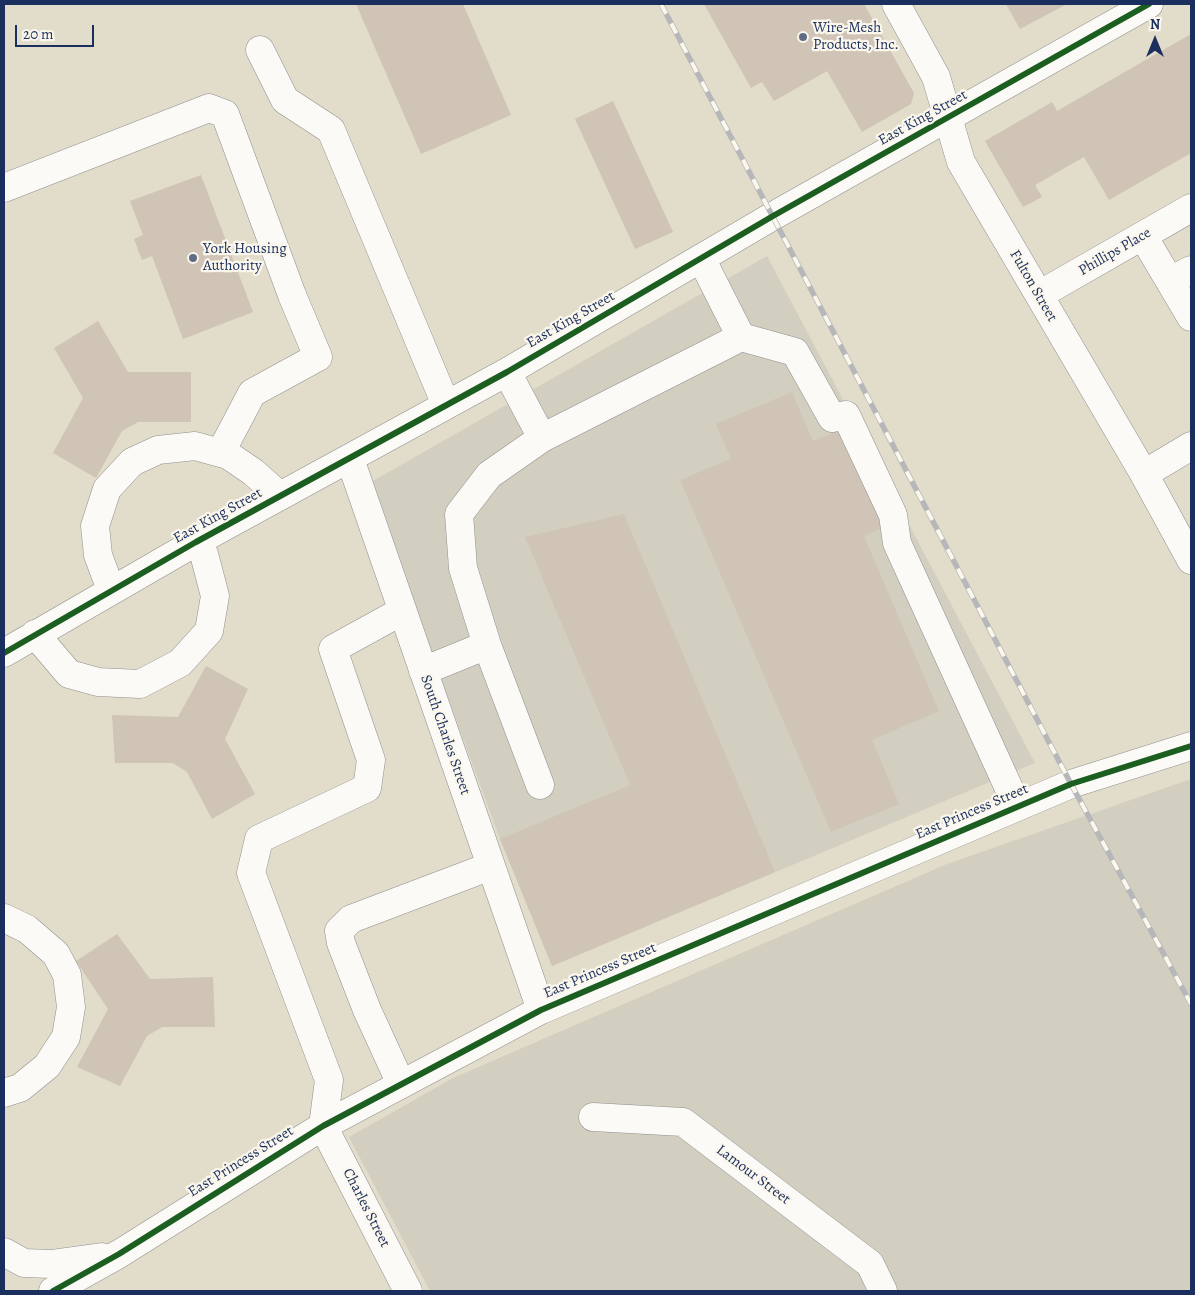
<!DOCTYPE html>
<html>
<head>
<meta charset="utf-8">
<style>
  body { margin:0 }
  #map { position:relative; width:1195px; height:1295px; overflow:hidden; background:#e2dcca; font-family:Alegreya,serif }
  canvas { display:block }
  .frame { position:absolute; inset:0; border:5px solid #1b2f5e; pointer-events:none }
  .north { position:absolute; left:1130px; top:15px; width:50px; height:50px; -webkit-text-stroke:4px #fbf7ec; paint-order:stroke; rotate:0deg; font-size:14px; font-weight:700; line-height:20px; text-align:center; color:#1b2f5e }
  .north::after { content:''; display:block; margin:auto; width:18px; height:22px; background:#1b2f5e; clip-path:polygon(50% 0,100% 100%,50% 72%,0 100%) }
  .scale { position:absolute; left:15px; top:25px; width:79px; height:22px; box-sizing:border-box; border:2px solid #1b2f5e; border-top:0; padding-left:6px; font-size:15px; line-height:18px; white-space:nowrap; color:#1b2f5e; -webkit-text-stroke:4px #fbf7ec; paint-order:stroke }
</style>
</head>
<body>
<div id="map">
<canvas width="1195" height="1295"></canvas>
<div class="frame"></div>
<div class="north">N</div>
<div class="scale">20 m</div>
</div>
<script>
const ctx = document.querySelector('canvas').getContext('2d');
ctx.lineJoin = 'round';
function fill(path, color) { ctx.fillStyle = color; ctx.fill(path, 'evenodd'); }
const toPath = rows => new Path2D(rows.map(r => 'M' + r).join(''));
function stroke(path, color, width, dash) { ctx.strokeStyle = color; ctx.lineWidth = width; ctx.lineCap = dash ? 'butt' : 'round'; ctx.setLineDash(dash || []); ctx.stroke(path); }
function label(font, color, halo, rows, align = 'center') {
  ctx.font = font + ' Alegreya,serif'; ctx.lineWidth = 4.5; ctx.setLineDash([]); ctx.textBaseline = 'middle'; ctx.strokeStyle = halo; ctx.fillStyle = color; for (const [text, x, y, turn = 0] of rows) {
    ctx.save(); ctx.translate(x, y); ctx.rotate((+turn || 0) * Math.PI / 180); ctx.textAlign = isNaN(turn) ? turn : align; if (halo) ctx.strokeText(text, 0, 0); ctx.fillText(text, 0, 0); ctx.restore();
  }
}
fill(toPath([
  [767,256,1035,763,552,966,500,839,436,665,373,481],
  [1191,779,1191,1291,430,1291,349,1137,453,1078,947,864]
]), '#d2cfc0');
fill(toPath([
  [356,4,463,4,511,115,421,154],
  [704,4,864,4,914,93,911,104,862,132,827,71,774,101,762,82,751,88],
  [1006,4,1067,4,1020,29],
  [1191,34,1191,153,1109,200,1084,157,1035,185,1042,197,1023,207,985,141,1052,102,1057,111],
  [613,101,673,232,635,249,575,119],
  [201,175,253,312,183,339,152,256,142,260,134,239,143,235,130,201],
  [98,321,128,372,191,372,191,422,138,422,122,431,96,478,53,453,83,398,54,348],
  [792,392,813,441,842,429,884,527,864,536,939,711,872,740,899,804,831,832,680,480,731,459,716,424],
  [624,514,775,872,552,966,500,839,630,785,525,537],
  [206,666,248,689,225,739,255,794,212,819,187,772,173,763,115,763,112,715,178,717],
  [117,934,150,979,213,977,215,1027,162,1027,147,1036,120,1086,77,1067,108,1009,76,961]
]), '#cfc4b5');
const minor = toPath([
  [896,4,936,77,961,162,1144,474,1191,560],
  [260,50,285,100,331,130,446,405],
  [4,188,209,108,225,114,292,295,318,357,252,393,221,452],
  [1143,236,1191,317],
  [1170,281,1191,270],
  [1039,295,1191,208],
  [741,337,795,352,832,418,846,415,893,515,897,543,1017,806],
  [507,372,542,438],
  [350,459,541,1010],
  [1144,474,1191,446],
  [111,590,98,555,95,526,107,489,132,462,158,450,195,446,228,455,253,472,280,496],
  [35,634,69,674,98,682,140,684,180,663,209,631,215,596,204,554,196,542],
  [487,645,540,785],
  [4,653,196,542,507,372,773,216,1149,4],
  [423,671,487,645,463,568,459,514,489,475,542,438,741,337,701,258],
  [4,918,27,929,56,954,67,975,71,1007,66,1037,47,1066,20,1088,4,1093],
  [401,1084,367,1010,341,943,339,931,351,919,491,866],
  [593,1117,683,1122,870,1264,883,1291],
  [323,1126,329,1080,251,873,259,839,367,788,371,760,333,649,402,611],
  [323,1126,408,1291],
  [4,1252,24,1263,51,1264,102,1257],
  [53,1291,119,1254,323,1126,541,1010,1071,784,1191,746]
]);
stroke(minor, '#8f8f8e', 29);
stroke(minor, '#fbfaf7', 28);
const rail = toPath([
  [661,4,1071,784,1191,1004]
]);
stroke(rail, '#b5b7b9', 5.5);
stroke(rail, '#fbf7ec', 4, [11]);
stroke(toPath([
  [4,653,196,542,507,372,773,216,1149,4],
  [53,1291,119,1254,323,1126,541,1010,1071,784,1191,746]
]), '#1b5e20', 6);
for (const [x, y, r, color] of [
  [803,37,5,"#616c84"],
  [193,258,5,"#616c84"]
]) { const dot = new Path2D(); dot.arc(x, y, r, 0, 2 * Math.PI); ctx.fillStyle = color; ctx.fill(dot); stroke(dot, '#fbf7ec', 2); }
label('15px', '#1b2f5e', '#fbf7ec', [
  ["Wire-Mesh",813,28],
  ["Products, Inc.",813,45],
  ["York Housing",203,249],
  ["Authority",203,266]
], 'left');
label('15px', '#1b2f5e', '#fbf7ec', [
  ["East King Street",923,118,-29],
  ["Phillips Place",1115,252,-30],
  ["Fulton Street",1033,286,60],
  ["East King Street",571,320,-30],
  ["East King Street",218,516,-29],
  ["South Charles Street",445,735,71],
  ["East Princess Street",972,812,-23],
  ["East Princess Street",600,971,-23],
  ["East Princess Street",241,1162,-32],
  ["Lamour Street",753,1175,37],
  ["Charles Street",366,1208,63]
]);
</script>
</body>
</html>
